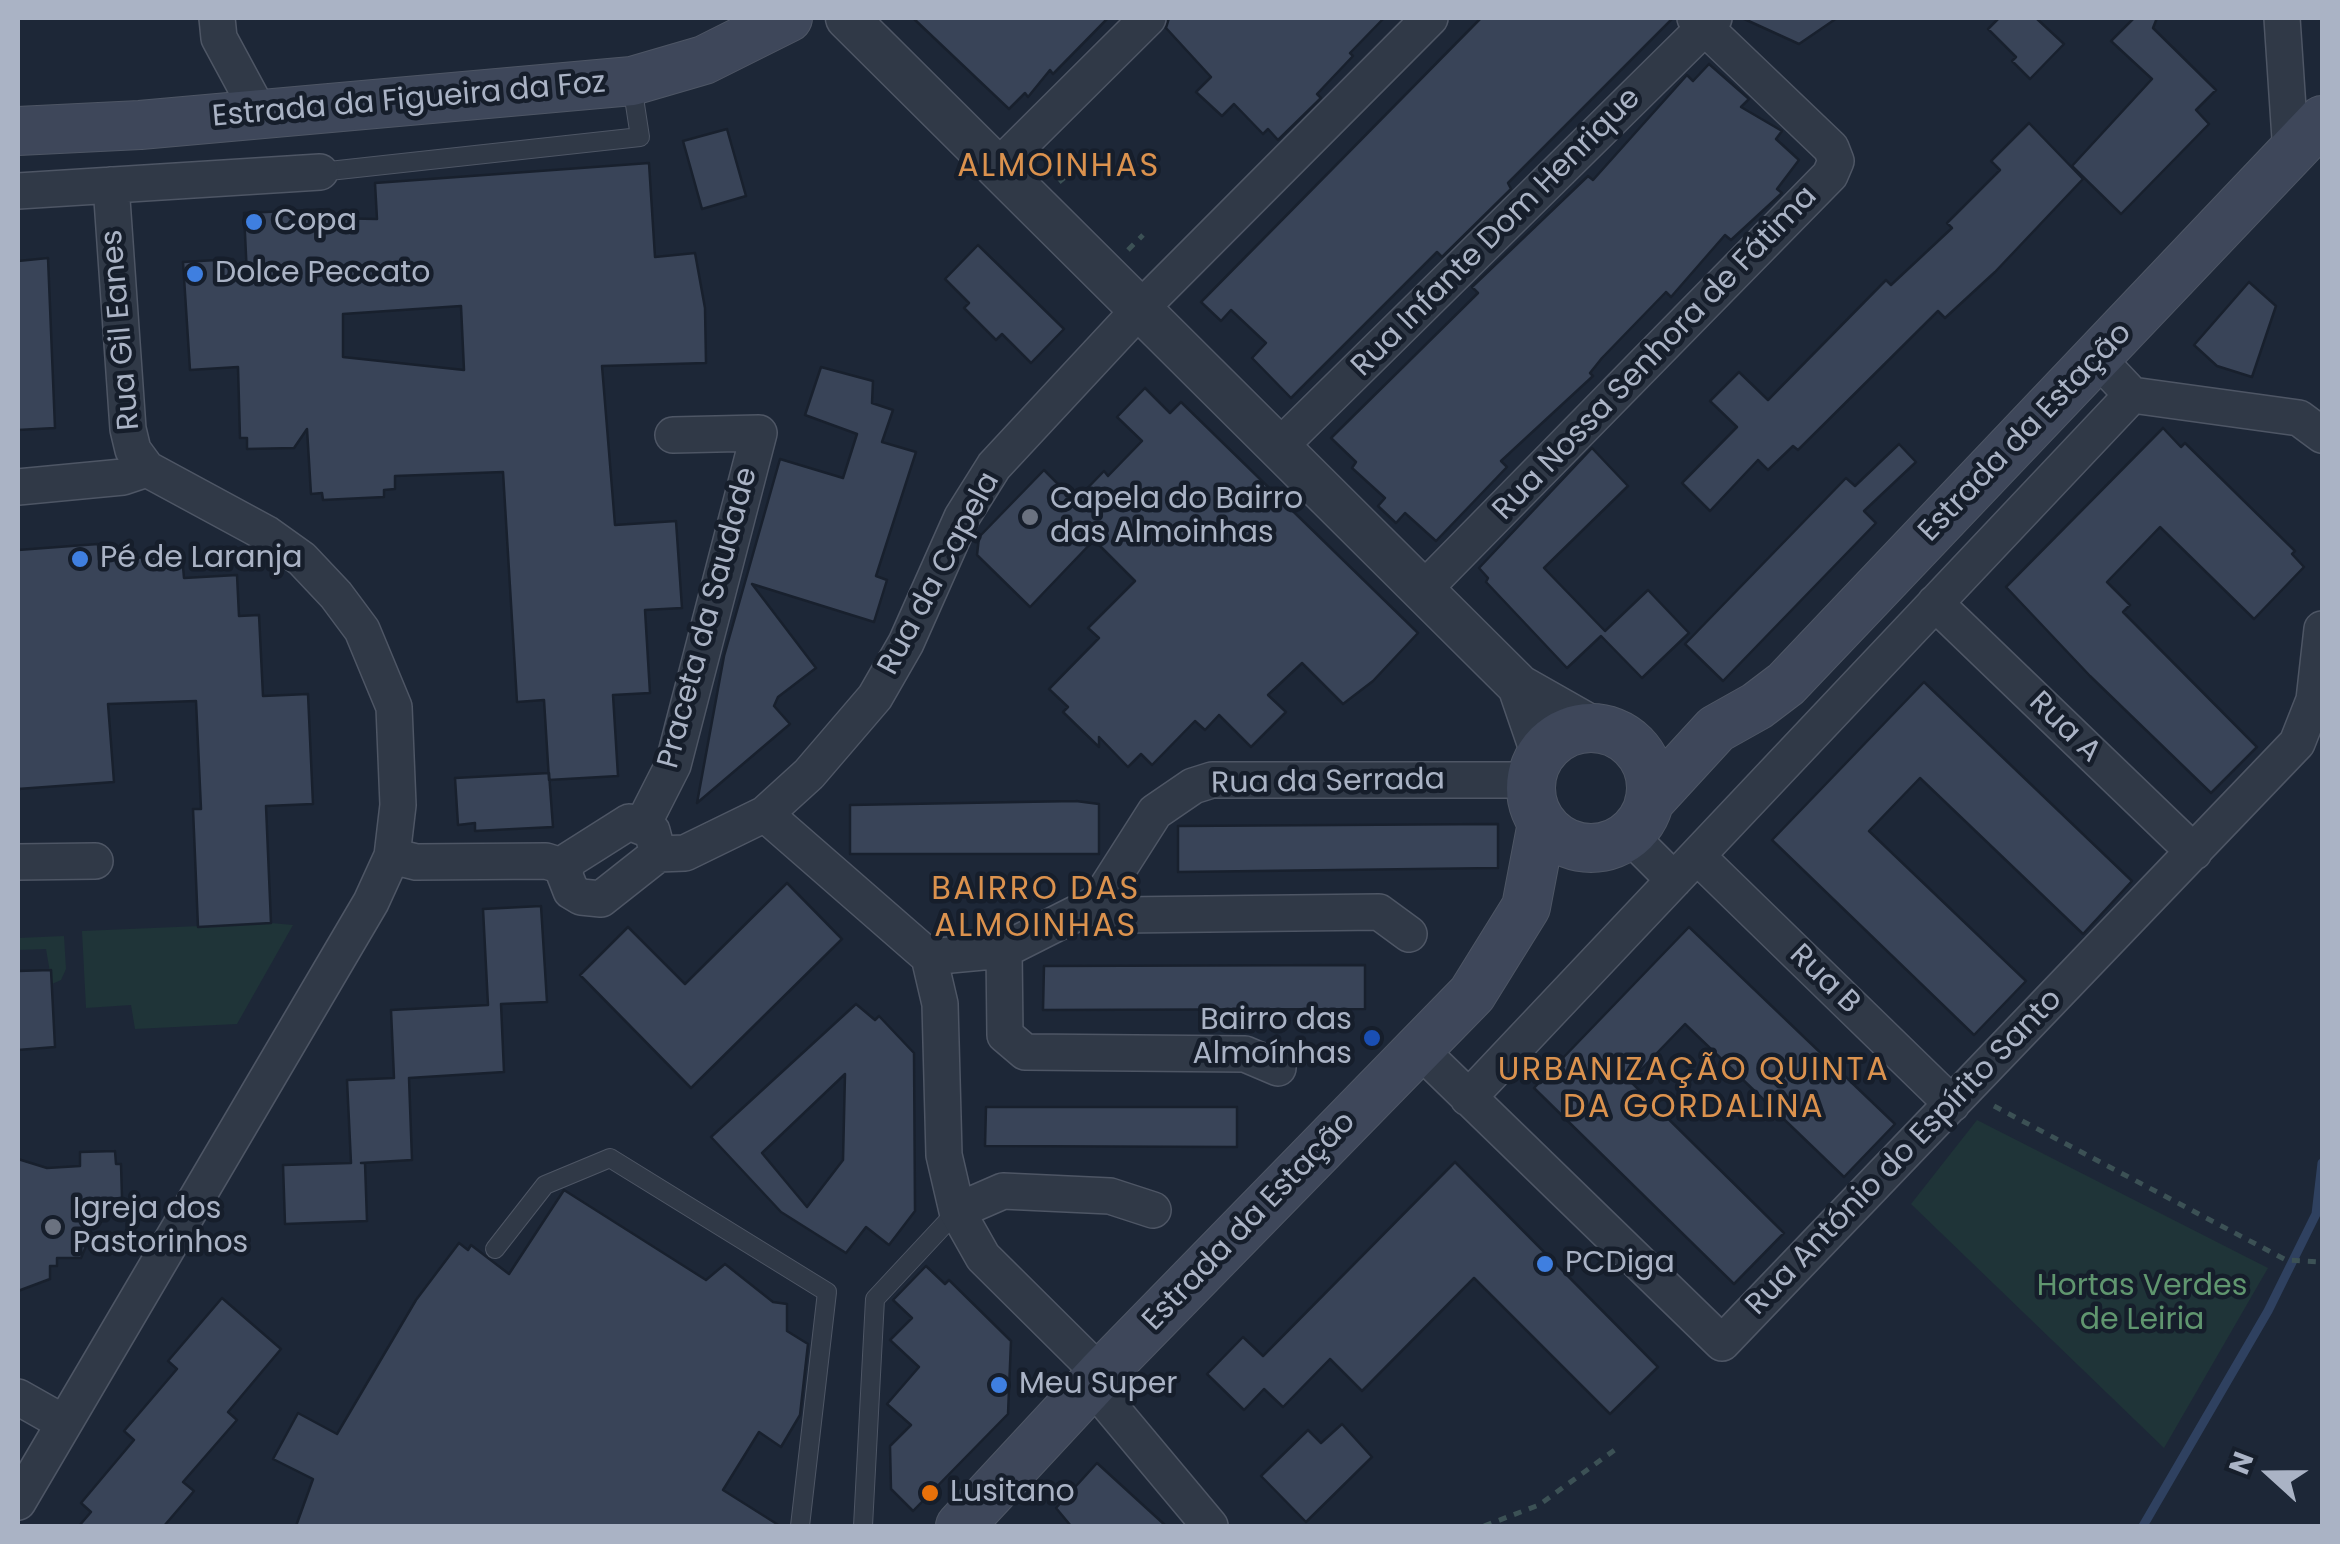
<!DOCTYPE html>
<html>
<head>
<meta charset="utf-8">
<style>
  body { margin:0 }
  #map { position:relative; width:2340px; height:1544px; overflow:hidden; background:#1d2737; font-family:Poppins,sans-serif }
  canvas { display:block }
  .frame { position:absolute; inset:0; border:20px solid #aab3c5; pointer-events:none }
  .north { position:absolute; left:2220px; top:1424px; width:100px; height:100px; -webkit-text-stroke:8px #161e2b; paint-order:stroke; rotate:291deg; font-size:28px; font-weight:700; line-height:40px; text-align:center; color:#aab3c5 }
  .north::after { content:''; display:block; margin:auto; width:35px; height:45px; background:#aab3c5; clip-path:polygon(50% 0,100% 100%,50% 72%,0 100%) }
</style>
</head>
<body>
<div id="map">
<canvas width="2340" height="1544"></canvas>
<div class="frame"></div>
<div class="north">N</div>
</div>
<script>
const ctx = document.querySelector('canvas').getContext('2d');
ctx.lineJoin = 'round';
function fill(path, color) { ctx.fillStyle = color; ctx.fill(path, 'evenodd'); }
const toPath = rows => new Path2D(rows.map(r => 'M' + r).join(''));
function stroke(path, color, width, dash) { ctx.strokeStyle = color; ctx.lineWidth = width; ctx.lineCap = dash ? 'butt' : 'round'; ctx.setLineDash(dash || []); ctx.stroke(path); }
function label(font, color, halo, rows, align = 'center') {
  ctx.font = font + ' Poppins,sans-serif'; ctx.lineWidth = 9; ctx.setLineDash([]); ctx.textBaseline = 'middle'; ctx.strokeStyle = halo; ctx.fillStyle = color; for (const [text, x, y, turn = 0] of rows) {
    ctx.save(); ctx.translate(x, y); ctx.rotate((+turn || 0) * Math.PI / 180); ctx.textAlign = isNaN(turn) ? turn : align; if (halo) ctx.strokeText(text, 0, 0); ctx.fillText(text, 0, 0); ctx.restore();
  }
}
fill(toPath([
  [271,923,293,925,237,1024,135,1029,131,1005,86,1008,82,931],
  [64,936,66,969,61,980,52,984,46,949,18,950,18,938],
  [1977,1120,2268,1268,2164,1448,1911,1204]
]), '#1f3438');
stroke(toPath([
  [2143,1526,2268,1311,2316,1214,2322,1163]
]), '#2f4160', 9);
const building = toPath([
  [913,18,1108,18,1053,74,1050,70,1028,97,1025,93,1009,109,913,18],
  [1169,18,1384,18,1350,53,1353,56,1317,94,1321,98,1278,140,1268,129,1263,134,1234,104,1222,116,1196,92,1211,77,1166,28,1169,18],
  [1481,18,1673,18,1508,183,1511,189,1442,257,1437,252,1291,398,1252,358,1266,343,1231,310,1221,321,1201,302,1481,18],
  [1742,18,1837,18,1799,44,1742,18],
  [1999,18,2036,18,2064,44,2030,79,2012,61,2016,57,1988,29,1999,18],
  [2134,18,2157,18,2153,28,2216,90,2196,110,2209,124,2121,214,2072,166,2152,79,2111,41,2134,18],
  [1709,64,1749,99,1741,107,1782,131,1776,139,1799,160,1777,189,1782,193,1731,240,1725,235,1671,297,1666,292,1602,358,1590,373,1593,376,1501,461,1507,467,1436,541,1405,513,1396,523,1378,506,1385,498,1352,468,1356,462,1331,438,1478,293,1472,287,1588,176,1593,180,1687,75,1693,81,1709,64],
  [2029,123,2083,179,1995,272,1945,318,1938,311,1798,450,1793,446,1768,470,1758,460,1710,511,1682,483,1737,427,1710,401,1739,372,1768,400,1886,280,1891,285,1952,228,1947,223,2000,170,1991,161,2029,123],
  [727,129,746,196,702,209,683,141,727,129],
  [649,163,655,257,695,253,705,308,706,363,602,366,615,525,676,521,682,608,645,610,650,693,613,695,618,776,549,780,544,700,517,702,503,472,395,476,395,489,384,490,384,497,323,500,322,493,311,494,307,429,294,448,247,449,247,438,240,438,238,367,190,370,183,262,233,259,247,276,244,213,329,209,329,218,377,219,375,183,649,163],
  [461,306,464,370,343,357,343,314,461,306],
  [978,245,1064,329,1031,363,1002,334,996,340,964,308,969,303,945,279,978,245],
  [48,258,55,428,18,430,18,261,48,258],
  [2249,282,2276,306,2252,377,2217,366,2194,345,2249,282],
  [821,367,873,381,872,403,893,410,882,442,916,452,876,576,887,580,874,622,752,584,816,668,778,697,774,706,790,724,697,803,724,656,780,459,843,478,857,434,805,415,821,367],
  [1145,388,1170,413,1181,402,1418,633,1373,681,1343,704,1302,663,1268,695,1286,712,1251,747,1219,715,1205,730,1195,721,1152,765,1141,754,1128,767,1099,737,1099,747,1063,712,1068,707,1049,689,1099,638,1088,628,1135,581,1094,540,1030,607,977,555,979,537,1044,470,1075,501,1104,471,1108,476,1142,441,1117,417,1145,388],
  [2163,428,2181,447,2185,443,2295,551,2292,554,2304,567,2254,619,2160,527,2107,582,2130,605,2123,612,2257,747,2211,793,2090,676,2006,587,2163,428],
  [1899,444,1916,462,1864,511,1876,523,1723,681,1685,644,1846,478,1855,486,1899,444],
  [1592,448,1628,486,1544,568,1605,631,1648,590,1689,633,1642,678,1601,636,1567,668,1486,582,1488,578,1479,568,1592,448],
  [98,544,99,560,182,555,184,578,237,575,239,616,259,615,263,696,308,694,313,804,266,806,271,923,198,927,193,809,201,809,196,701,108,704,114,782,18,789,18,550,98,544],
  [1924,682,2132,881,2083,934,1920,778,1869,831,2026,981,1974,1035,1772,840,1924,682],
  [549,773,553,827,475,831,475,823,458,825,455,778,549,773],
  [1076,801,1099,804,1099,854,850,854,850,805,1076,801],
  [1498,824,1498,868,1178,872,1178,826,1498,824],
  [787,883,842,939,691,1088,580,975,628,927,685,984,787,883],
  [541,906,547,1002,501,1004,504,1072,409,1078,412,1160,361,1163,365,1163,367,1221,285,1224,283,1165,351,1163,347,1080,394,1078,391,1010,488,1005,483,909,541,906],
  [1689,927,1895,1124,1844,1177,1685,1024,1630,1081,1784,1233,1734,1284,1534,1088,1689,927],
  [1365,965,1365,1009,1043,1010,1044,966,1365,965],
  [51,970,55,1047,18,1050,18,971,51,970],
  [856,1004,875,1020,879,1016,914,1053,915,1211,889,1245,866,1227,846,1253,781,1212,711,1137,856,1004],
  [845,1074,843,1160,807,1207,762,1153,845,1074],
  [986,1107,1237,1107,1237,1147,985,1146,986,1107],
  [115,1151,116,1164,121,1164,122,1198,87,1200,89,1239,81,1258,57,1258,57,1266,50,1266,50,1279,18,1291,18,1159,47,1168,80,1166,80,1152,115,1151],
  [1455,1162,1658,1367,1610,1414,1474,1278,1362,1391,1330,1359,1283,1407,1264,1389,1244,1410,1207,1374,1243,1337,1263,1356,1455,1162],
  [564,1190,706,1280,725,1264,773,1302,787,1304,787,1331,808,1344,800,1415,781,1447,759,1432,723,1490,780,1526,296,1526,313,1479,273,1459,298,1413,337,1434,416,1300,459,1243,468,1250,471,1245,509,1274,564,1190],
  [926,1266,945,1284,949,1280,1011,1341,1008,1414,913,1511,891,1489,890,1446,911,1425,887,1404,919,1367,890,1340,912,1318,893,1300,926,1266],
  [222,1298,281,1349,228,1412,237,1420,183,1482,194,1491,164,1526,79,1526,91,1512,81,1503,134,1440,124,1431,177,1369,168,1361,222,1298],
  [1342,1424,1372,1457,1306,1522,1261,1476,1308,1430,1321,1443,1342,1424],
  [1097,1463,1166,1526,1071,1526,1056,1508,1097,1463]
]);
fill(building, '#394458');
stroke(building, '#18202d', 2.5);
const service = toPath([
  [320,172,640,137,632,85],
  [495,1249,545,1185,610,1158,827,1292,800,1526],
  [863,1526,875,1299,957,1211]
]);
const minor = toPath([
  [217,18,219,38,260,114],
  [2282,18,2291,154],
  [998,167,1148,18],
  [18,191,320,172],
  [2098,359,2132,395,2299,418,2322,435],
  [1279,447,1714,18],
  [18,487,123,477,147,469],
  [1423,590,1830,175,1836,161,1831,148,1695,18],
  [1935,603,2194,852],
  [765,814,929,957,940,1004,944,1155,957,1211,983,1257,1101,1374],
  [643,824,673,765,759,433,673,435],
  [1629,835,1674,880],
  [658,854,652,831,629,822,569,860,564,873,571,891,581,897,601,899,658,854,685,853,765,814,809,774,875,697,906,643,962,517,994,466,1140,309,1430,18],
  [392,856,416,862,546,861,565,867],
  [1697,856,1952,1104],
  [18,862,95,861],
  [1097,903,1122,915,1379,912,1409,934],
  [1004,950,1005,1035,1025,1052,1245,1054,1278,1068],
  [929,957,1004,950,1097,903,1155,812,1193,786,1212,780,1532,780],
  [1419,1049,1722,1343,2297,743,2314,700,2322,629],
  [1468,1098,2132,395],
  [957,1211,1003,1191,1110,1196,1153,1210],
  [1092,1385,1210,1526],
  [18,1397,64,1423],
  [18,1502,371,902,392,856,398,805,394,707,362,630,336,595,302,559,267,534,147,469,133,450,128,429,111,185]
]);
const tertiary = toPath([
  [847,18,1519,686,1593,728],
  [1519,686,1542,753]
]);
const secondary = toPath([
  [18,131,140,125,632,81,704,60,788,18],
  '1531 788a60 60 0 1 1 120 0a60 60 0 1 1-120 0Z',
  [1649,802,1716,729,1757,706,1786,684,2322,120],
  [960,1526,1101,1374,1472,994,1526,907,1542,823]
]);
stroke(service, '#4e5665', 20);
stroke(minor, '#4e5665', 38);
stroke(tertiary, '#4e5665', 45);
stroke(secondary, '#4e5665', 50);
stroke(toPath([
  [1059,182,1074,169],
  [1128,250,1143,235],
  [1994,1106,2286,1260,2322,1262],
  [1484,1526,1539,1505,1620,1446]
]), '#3c5155', 5, [8, 8]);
stroke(service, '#303947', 18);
stroke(minor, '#303947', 35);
stroke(tertiary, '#303947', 42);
stroke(secondary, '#3e475a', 48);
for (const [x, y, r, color] of [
  [254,222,10,"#3f7fe0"],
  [195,274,10,"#3f7fe0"],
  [1030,517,10,"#6b7280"],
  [80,559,10,"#3f7fe0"],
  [1372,1038,10,"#1a4fb4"],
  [53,1227,10,"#6b7280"],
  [1545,1264,10,"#3f7fe0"],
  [999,1385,10,"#3f7fe0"],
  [930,1493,10,"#e8710a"]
]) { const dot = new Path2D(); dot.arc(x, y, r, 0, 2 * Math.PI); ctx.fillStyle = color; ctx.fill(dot); stroke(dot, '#161e2b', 4); }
label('30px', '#aab3c5', '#161e2b', [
  ["Estrada da Figueira da Foz",409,101,-5],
  ["Rua Infante Dom Henrique",1497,233,-45],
  ["Rua Gil Eanes",122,330,-95],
  ["Rua Nossa Senhora de Fátima",1656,354,-46],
  ["Estrada da Estação",2026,433,-46],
  ["Rua da Capela",940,574,-62],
  ["Praceta da Saudade",709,618,-75],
  ["Rua A",2064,728,44],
  ["Rua da Serrada",1328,783,-1],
  ["Rua B",1824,980,44],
  ["Rua António do Espírito Santo",1905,1153,-46],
  ["Estrada da Estação",1250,1222,-46]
]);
label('30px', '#aab3c5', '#161e2b', [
  ["Copa",274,222],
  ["Dolce Peccato",215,274],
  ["Capela do Bairro",1050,500],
  ["das Almoinhas",1050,534],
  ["Pé de Laranja",100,559],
  ["Bairro das",1352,1021,"right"],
  ["Almoínhas",1352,1055,"right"],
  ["Igreja dos",73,1210],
  ["Pastorinhos",73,1244],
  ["PCDiga",1565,1264],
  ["Meu Super",1019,1385],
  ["Lusitano",950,1493]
], 'left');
label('30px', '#60966f', '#161e2b', [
  ["Hortas Verdes",2142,1287],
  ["de Leiria",2142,1321]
]);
ctx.letterSpacing = '2.5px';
label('32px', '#db924e', '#161e2b', [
  ["ALMOINHAS",1059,168],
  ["BAIRRO DAS",1036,891],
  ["ALMOINHAS",1036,928],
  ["URBANIZAÇÃO QUINTA",1694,1072],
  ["DA GORDALINA",1694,1109]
]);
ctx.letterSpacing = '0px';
</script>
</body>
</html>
